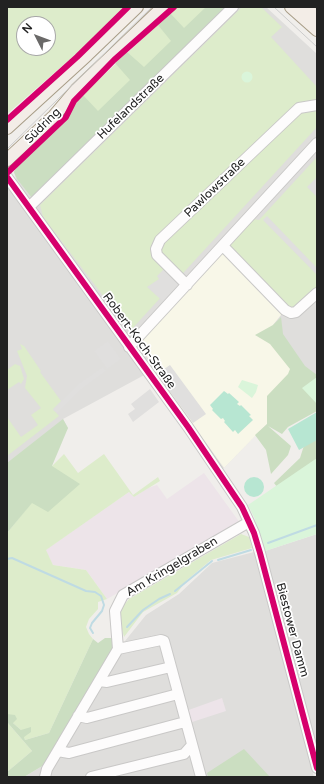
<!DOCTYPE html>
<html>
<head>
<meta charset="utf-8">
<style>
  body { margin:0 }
  #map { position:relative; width:324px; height:784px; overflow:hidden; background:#f0eeeb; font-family:"Varela Round",sans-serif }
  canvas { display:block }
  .frame { position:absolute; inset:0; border:8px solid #222; pointer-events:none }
  .north { position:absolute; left:16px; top:16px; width:40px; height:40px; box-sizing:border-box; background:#fff; border:1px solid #a7a7a7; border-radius:50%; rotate:312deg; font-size:11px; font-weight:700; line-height:16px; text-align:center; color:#222 }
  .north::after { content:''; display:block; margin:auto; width:14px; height:18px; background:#6a6968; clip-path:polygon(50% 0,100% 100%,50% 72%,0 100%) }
</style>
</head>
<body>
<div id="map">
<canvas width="324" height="784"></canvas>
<div class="frame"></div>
<div class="north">N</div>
</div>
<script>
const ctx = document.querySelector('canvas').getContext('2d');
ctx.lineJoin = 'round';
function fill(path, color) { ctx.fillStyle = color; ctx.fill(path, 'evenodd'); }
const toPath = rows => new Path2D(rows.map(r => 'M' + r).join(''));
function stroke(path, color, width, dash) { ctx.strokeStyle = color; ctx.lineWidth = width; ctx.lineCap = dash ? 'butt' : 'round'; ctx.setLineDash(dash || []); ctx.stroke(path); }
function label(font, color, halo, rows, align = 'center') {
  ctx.font = font + ' "Varela Round",sans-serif'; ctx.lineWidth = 3.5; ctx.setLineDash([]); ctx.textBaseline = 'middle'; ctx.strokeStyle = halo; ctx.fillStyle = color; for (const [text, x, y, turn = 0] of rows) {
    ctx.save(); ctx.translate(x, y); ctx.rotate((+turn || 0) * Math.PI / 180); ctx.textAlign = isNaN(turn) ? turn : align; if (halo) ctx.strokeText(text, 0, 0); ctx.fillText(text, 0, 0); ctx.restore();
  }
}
fill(toPath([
  [177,7,266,7,317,54,317,377,302,388,219,473,148,373,63,419,68,428,7,533,7,186,16,179,14,172,19,164,65,121,75,102],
  [317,534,317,747,265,551],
  [254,552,314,777,24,777,44,765,112,647,125,641,146,615,179,594,212,563]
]), '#dfdedc');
fill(toPath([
  [204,473,240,523,107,599,86,570,53,565,45,550,129,492,134,497,148,488,157,485,167,499],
  [222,698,226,711,186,724,183,712]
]), '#ede4e9');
fill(toPath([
  [226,249,285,310,273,325,302,388,224,468,157,374,139,343]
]), '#f8f7e8');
fill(toPath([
  [7,7,125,7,76,54,7,114],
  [24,24,48,24,48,48,24,48],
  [177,7,230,7,17,179,14,172,19,164,65,121,75,102],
  [242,7,261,7,282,27,271,37,317,87,317,127,130,331,43,217,40,205],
  [70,102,62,119,18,161,15,158],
  [317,157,317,288,296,308,288,309,230,249,231,243,253,219,259,220],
  [20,344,24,346,41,371,40,372,61,401,53,409,59,416,7,456,7,417,21,437,38,425,31,415,41,408,25,388,27,376,17,351,22,349],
  [15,364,20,366,24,379,21,384,19,382,7,390,7,370],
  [64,454,78,473,104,454,133,495,158,477,160,481,134,497,129,492,46,550,53,565,86,570,107,599,98,602,98,609,89,619,86,627,89,634,93,639,49,733,25,740,21,730,13,723,7,714,7,533,32,502,52,466],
  [241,534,249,537,252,548,211,560,187,580,177,593,143,612,124,637,119,618,123,606,129,599],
  [7,722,32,751,7,772]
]), '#ddeccb');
fill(toPath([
  [206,7,230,7,32,198,17,179,14,172,19,164,65,121,75,102,82,94,98,111,130,80,115,63,127,52,144,67,171,41,158,25,170,13,184,28],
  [281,317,283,334,305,366,317,375,317,411,288,427,282,434,268,426,291,446,288,455,271,474,266,450,255,435,267,424,267,396,288,374,290,369,270,344,255,335,273,325],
  [63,419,68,428,52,466,80,484,48,512,32,503,7,533,7,463],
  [317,430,317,477,291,505,274,483,300,458,308,433],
  [105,638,113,638,114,646,44,765,24,777,7,777,7,772,32,751,7,722,7,714,15,715,17,719,13,723,21,730,31,727,31,732,24,737,25,740,49,733,93,639,98,643],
  [244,749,270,777,208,777,207,773]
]), '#cbdec1');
fill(toPath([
  '241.5 77a5.5 5.5 0 1 1 11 0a5.5 5.5 0 1 1-11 0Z',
  [317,377,317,404,302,388],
  [242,380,258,385,256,392,252,398,238,387],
  [317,458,317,534,265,551,254,517,248,505]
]), '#daf5da');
fill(toPath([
  [224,391,228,394,229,393,239,402,237,404,240,406,241,405,251,415,249,416,253,420,238,434,235,430,233,432,224,422,225,421,223,418,221,419,212,410,213,409,210,405],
  [317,412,317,440,299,450,288,429],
  '244 487a10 10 0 1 1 20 0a10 10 0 1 1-20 0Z'
]), '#b7e6d2');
fill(toPath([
  [317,177,317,197,307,187],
  [267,216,317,268,317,275,263,220],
  [167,266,187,285,168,306,147,287,159,279,157,276],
  [108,341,121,359,107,369,94,351],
  [170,365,206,414,193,423,157,374],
  [103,367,106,371,84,387,57,413,53,410,80,383],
  [150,389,159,402,133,422,128,414,135,409,131,404]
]), '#e0dfde');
stroke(toPath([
  [268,543,317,525],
  [7,559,12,558,86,591,95,592,101,596,104,605,102,611,92,623,90,628,93,633],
  [218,560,251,550],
  [175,591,212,561],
  [127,627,143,610,159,599,170,594]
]), '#bfdbe3', 2);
const minor = toPath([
  [7,177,188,427,242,507,254,533,260,553,317,768],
  [29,207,233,7],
  [223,246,285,310,291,313,296,312,317,293],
  [187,285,157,255,156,249,160,240,299,108,317,105],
  [129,347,317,143],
  [118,649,161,640,164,641,201,777],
  [99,681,107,682,171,667],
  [78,716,87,718,178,694],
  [58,751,69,753,185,722],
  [45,777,47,769,118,649,115,611,123,595,249,522],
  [91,777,184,754,192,745]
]);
const major = toPath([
  [291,7,317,30],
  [305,7,317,17],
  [7,128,87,55,137,7],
  [7,160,54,116,77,89,163,7]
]);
stroke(minor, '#c9c8c7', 12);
stroke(major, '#a79c86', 14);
stroke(minor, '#fdfcfc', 10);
stroke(major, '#f3ede7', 12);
stroke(toPath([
  [274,7,317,47],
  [7,149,152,7]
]), '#ccc', 1);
stroke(toPath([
  [7,120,77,57,128,7],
  [7,173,66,117,74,101,114,60,174,7],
  [7,177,188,427,242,507,254,533,260,553,317,768]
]), '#d6006c', 6);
label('12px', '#222', '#fff', [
  ["Hufelandstraße",131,107,-44],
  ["Südring",43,126,-45],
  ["Pawlowstraße",215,188,-44],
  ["Robert-Koch-Straße",139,341,54],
  ["Am Kringelgraben",172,567,-31],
  ["Biestower Damm",292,630,75]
]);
</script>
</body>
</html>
